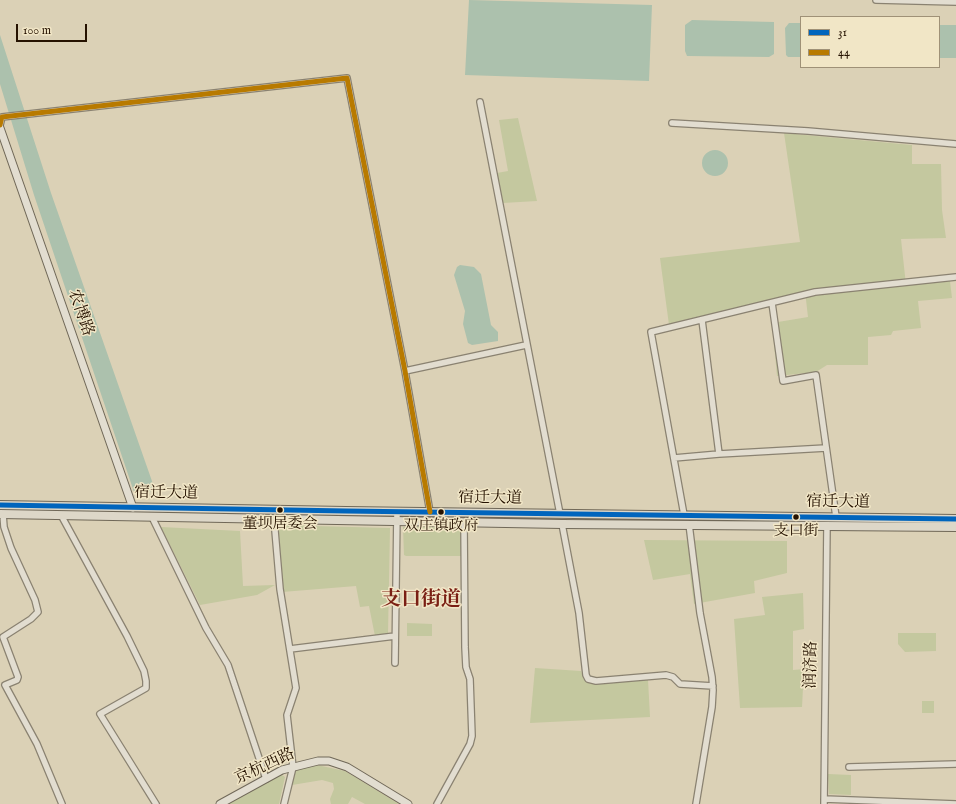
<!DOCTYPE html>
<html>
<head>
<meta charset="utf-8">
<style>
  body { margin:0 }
  #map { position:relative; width:956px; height:804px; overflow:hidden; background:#dbd1b6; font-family:"IM FELL English",serif }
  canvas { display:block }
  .legend { position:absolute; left:800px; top:16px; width:140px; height:52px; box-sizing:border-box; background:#f1e6c6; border:1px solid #9f9177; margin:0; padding:5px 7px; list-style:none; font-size:12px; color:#251200 }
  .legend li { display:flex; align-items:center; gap:8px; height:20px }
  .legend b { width:20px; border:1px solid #9f9177 }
  .scale { position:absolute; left:16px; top:24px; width:71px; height:18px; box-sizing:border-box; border:2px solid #251200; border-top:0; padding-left:5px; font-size:12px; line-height:14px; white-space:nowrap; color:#251200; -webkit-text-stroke:3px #f1e6c6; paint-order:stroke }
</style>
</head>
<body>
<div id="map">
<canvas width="956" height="804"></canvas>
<ul class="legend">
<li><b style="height:5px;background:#0065bd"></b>31</li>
<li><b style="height:5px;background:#b87a00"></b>44</li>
</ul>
<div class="scale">100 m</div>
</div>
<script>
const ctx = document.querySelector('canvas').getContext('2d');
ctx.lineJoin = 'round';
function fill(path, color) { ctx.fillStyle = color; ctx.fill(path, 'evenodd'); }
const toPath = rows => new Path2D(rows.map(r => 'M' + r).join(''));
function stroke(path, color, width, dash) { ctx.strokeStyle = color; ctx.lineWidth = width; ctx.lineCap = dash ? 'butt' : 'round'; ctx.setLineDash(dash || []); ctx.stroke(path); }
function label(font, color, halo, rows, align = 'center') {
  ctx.font = font + ' "IM FELL English","Noto Serif SC",serif'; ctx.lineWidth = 3; ctx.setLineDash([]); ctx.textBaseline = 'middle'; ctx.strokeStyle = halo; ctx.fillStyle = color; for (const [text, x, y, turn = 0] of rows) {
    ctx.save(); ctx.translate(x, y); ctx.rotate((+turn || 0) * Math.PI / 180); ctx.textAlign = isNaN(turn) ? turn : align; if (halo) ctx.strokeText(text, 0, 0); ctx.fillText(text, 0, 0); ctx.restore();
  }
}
fill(toPath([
  [518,118,537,201,503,203,497,173,508,171,499,120],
  [784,133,912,145,912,164,941,164,942,210,946,238,901,239,906,285,950,281,952,298,918,301,921,328,893,331,891,335,868,337,868,365,827,365,816,372,777,376,772,323,808,317,805,291,669,325,660,258,800,242],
  [276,525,390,528,388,634,375,636,369,606,360,607,356,586,282,592],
  [161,527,240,531,243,586,275,585,257,595,200,605],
  [403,527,462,527,463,556,406,556,404,555],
  [644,540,787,541,787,573,754,581,755,593,694,604,690,574,653,580],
  [803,593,804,629,793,631,793,670,804,669,802,707,740,708,734,619,765,615,762,597],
  [407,623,432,624,432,636,407,636],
  [898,633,936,633,936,651,905,652,898,644],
  [535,668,581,671,584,680,591,684,648,680,650,717,530,723],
  [922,701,934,701,934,713,922,713],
  [317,765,345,771,399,804,365,804,352,797,348,804,331,804,330,799,334,789,333,783,322,780,292,785,295,770],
  [828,774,851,775,851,795,829,794],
  [278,775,282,775,285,777,279,804,224,804]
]), '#c4c89f');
fill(toPath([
  [469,0,652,5,649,81,465,75],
  [692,20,774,22,774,54,769,57,687,56,685,51,685,25],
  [789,23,801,23,801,57,788,57,786,55,785,28],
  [939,25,956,25,956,58,939,58],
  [0,35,51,193,153,484,151,491,144,495,136,495,134,492,34,195,0,84],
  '702 163a13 13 0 1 1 26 0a13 13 0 1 1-26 0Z',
  [460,265,474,267,481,274,491,325,498,332,498,341,472,345,468,343,463,324,465,311,454,275,457,267]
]), '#acc1ad');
const street = toPath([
  [876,0,956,2],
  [480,102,560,514],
  [672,123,808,131,956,144],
  [0,125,2,117,347,78,405,371,430,512],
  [772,303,783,381,816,375,836,517],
  [405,371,526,345],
  [719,454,826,448],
  [674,458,719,454,702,320],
  [3,514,4,527,11,548,35,600,38,612,31,619,3,637,18,677,17,680,5,685,37,744,62,804],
  [61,515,127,636,144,671,146,681,146,688,100,714,156,804],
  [684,515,651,332,815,292,956,277],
  [152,517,206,628,228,665,266,779],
  [274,519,280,589,296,688,287,715,293,767,284,804],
  [562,524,579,613,586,675,588,679,596,681,666,675,673,677,680,684,713,686],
  [689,524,700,613,712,677,713,690,712,707,696,804],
  [290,649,395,636],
  [395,663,397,512],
  [849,767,956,764],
  [824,799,956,804],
  [437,804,470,744,472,736,470,679,466,667,465,647,464,522],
  [824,804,827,525]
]);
const secondary = toPath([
  [0,128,133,508],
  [220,804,282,770,318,761,329,761,347,767,408,804]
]);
const primary = toPath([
  [0,505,346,511,956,519],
  [0,514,562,524,956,527]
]);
stroke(street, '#8a8271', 8);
stroke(secondary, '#706858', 9);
stroke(primary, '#706858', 10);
stroke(street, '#e2ddd0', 5.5);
stroke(secondary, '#e2ddd0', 7);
stroke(primary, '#ddd7c8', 8);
stroke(toPath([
  [0,505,346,511,956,519]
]), '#0065bd', 5);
stroke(toPath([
  [0,125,2,117,347,78,405,371,430,512]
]), '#b87a00', 5);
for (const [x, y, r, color] of [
  [280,510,3.5,"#251200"],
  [441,512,3.5,"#251200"],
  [796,517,3.5,"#251200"]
]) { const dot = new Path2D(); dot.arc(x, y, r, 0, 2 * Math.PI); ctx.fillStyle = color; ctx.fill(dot); stroke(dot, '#f1e6c6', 1.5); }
label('15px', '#251200', '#f1e6c6', [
  ["董坝居委会",280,525],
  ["双庄镇政府",441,527],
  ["支口街",796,532]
]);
label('16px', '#251200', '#f1e6c6', [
  ["农博路",80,313,71],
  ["宿迁大道",166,494,1],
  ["宿迁大道",490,499,1],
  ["宿迁大道",838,503,1],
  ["润济路",812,665,-89],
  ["京杭西路",265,767,-25]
]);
label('bold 20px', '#7a1f14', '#f1e6c6', [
  ["支口街道",421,601]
]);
</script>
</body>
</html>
